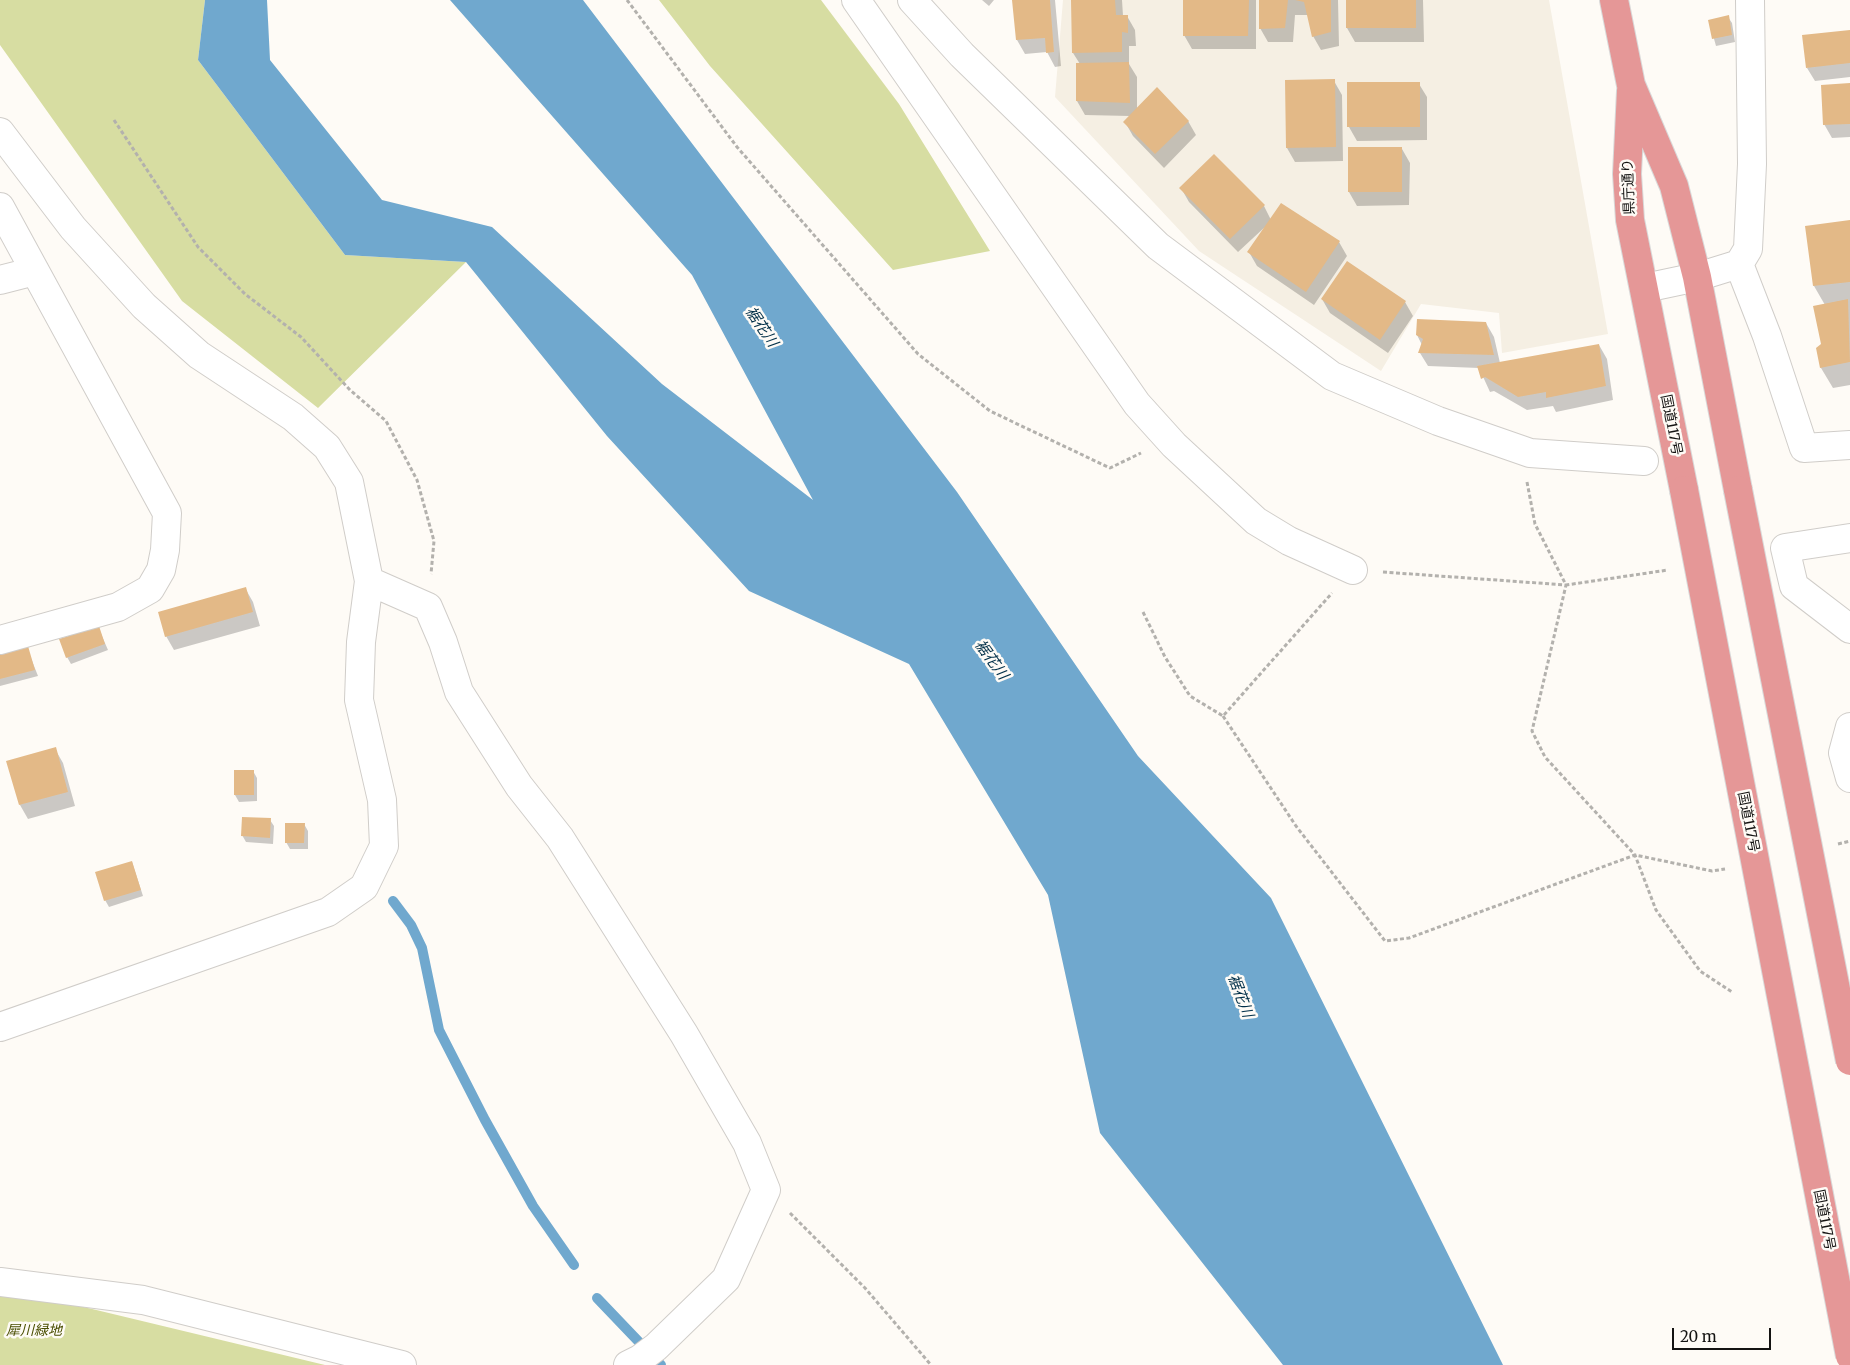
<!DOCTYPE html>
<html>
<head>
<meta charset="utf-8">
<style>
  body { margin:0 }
  #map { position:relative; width:1850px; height:1365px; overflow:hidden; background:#fefbf6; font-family:Merriweather,serif }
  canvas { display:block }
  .scale { position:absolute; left:1672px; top:1328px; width:99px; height:22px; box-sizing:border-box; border:2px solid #141312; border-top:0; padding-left:6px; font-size:15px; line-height:18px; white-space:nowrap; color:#141312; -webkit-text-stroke:4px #fefbf6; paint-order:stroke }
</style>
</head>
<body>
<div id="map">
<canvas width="1850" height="1365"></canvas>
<div class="scale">20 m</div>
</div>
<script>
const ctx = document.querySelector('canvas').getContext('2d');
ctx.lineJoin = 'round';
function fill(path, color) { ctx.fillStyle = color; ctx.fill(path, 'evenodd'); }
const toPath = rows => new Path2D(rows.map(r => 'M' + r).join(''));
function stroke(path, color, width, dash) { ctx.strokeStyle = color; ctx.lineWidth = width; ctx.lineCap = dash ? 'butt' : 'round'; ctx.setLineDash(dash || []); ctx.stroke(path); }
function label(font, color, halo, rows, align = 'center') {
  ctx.font = font + ' Merriweather,"Noto Sans JP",serif'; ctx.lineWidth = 5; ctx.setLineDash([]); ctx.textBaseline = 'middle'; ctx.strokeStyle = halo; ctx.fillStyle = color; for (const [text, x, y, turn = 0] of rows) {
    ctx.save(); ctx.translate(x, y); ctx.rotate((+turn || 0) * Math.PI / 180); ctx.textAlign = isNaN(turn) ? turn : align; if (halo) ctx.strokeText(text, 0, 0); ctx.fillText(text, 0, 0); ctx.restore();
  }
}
fill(toPath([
  [1063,0,1549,0,1608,334,1502,353,1499,313,1421,304,1381,371,1199,251,1055,97]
]), '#f5efe3');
fill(toPath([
  [0,0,205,0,198,60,345,255,466,262,318,408,182,301,0,45],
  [659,0,821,0,899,104,990,251,893,270,710,66],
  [9,1289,325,1365,0,1365,0,1290]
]), '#d7dda2');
fill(toPath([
  [205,0,267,0,270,60,382,200,492,227,662,384,813,500,692,275,450,0,583,0,957,492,1138,756,1271,898,1503,1365,1283,1365,1100,1133,1048,895,909,664,749,591,607,436,466,262,345,255,198,60]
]), '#70a8ce');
fill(toPath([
  [982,0,994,0,989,6],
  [1013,0,1055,0,1061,66,1055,67,1047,52,1025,54,1017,40],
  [1072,0,1122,0,1123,16,1127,16,1135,30,1136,46,1129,46,1129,64,1137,77,1137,109,1188,121,1196,135,1164,168,1133,136,1125,122,1130,116,1085,115,1077,101,1078,64,1080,64,1073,53],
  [1184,0,1256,0,1256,49,1192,49,1184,35],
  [1261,0,1338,0,1339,46,1321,50,1313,36,1309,15,1295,15,1293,42,1268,42,1260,28],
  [1347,0,1423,0,1424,42,1355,42,1347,28],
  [1728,17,1732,23,1735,42,1716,46,1709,21],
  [1850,31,1850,77,1815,81,1807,68],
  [1286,81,1334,81,1342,95,1343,161,1295,162,1287,148],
  [1419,84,1427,97,1427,140,1357,141,1349,127],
  [1850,85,1850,137,1832,138,1824,124],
  [1402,149,1410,163,1409,205,1357,206,1349,192],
  [1181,188,1264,206,1271,220,1339,242,1347,256,1314,305,1257,266,1249,252,1266,226,1238,252,1189,202],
  [1850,221,1850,385,1833,388,1821,368,1825,305,1814,286,1806,227],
  [1322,299,1405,302,1413,316,1388,353,1330,313],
  [1486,323,1494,337,1500,363,1599,345,1607,359,1613,400,1556,412,1553,406,1527,410,1494,391,1490,392,1479,368,1428,366,1420,353,1422,345,1417,335],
  [245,588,253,602,260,626,174,650,166,636],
  [98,627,108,650,71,664,67,657],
  [27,648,38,676,0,686,0,655],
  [55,749,63,763,75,806,28,819,20,805,8,762],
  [253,771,257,778,257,801,239,802,235,795],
  [270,820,274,826,273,844,246,842,242,835],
  [304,824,308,831,308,849,290,849,286,842],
  [132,862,143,896,109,907,105,900]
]), '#0003');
stroke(toPath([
  [393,901,411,925,422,948,439,1030,485,1120,533,1206,574,1265],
  [597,1298,661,1365]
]), '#70a8ce', 10);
fill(toPath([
  [1012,0,1050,0,1054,52,1046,53,1045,38,1016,40],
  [1071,0,1115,0,1116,15,1128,15,1128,33,1122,32,1122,52,1072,53],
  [1183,0,1249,0,1248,36,1183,36],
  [1259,0,1288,0,1285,28,1259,29],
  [1295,0,1331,0,1331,32,1312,37,1304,2],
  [1346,0,1416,0,1416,28,1346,28],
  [1729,15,1732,35,1712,39,1708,20],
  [1850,30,1850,63,1806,68,1802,35],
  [1129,62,1130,103,1076,101,1076,63],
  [1335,79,1336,147,1286,148,1285,80],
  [1347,82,1420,82,1420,127,1347,127],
  [1850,83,1850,124,1823,125,1821,85],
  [1157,87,1189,121,1155,154,1123,122],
  [1348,147,1402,147,1402,192,1348,192],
  [1214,154,1265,205,1230,239,1179,188],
  [1281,203,1340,241,1306,292,1247,252],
  [1850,220,1850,282,1813,286,1805,226],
  [1347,261,1406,301,1380,340,1321,299],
  [1848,299,1850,362,1820,368,1816,348,1821,344,1813,306],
  [1417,319,1486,322,1494,355,1418,353,1423,339,1416,335],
  [1599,344,1606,386,1546,398,1546,392,1518,397,1485,377,1481,379,1477,366],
  [246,587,253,612,165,637,158,612],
  [99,626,105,644,66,658,59,639],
  [28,646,35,670,0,679,0,654],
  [56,747,68,792,19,805,6,761],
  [234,770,254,770,254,795,234,795],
  [242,817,271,818,270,838,241,836],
  [285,823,305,823,304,843,285,843],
  [132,861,141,890,104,901,95,872]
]), '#e3b987');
const minor = toPath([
  [856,0,1137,404,1174,445,1256,521,1289,541,1353,570],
  [912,0,962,55,1158,246,1332,376,1438,421,1530,453,1644,461],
  [0,132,73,228,144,306,199,355,293,417,327,447,349,482,369,581,361,642,359,700,382,800,384,846,364,887,328,912,0,1027],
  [0,207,167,513,165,550,161,570,150,589,118,607,0,640],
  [1739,264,1767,336,1804,448,1850,445],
  [0,280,35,271],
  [1645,288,1697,277,1739,264,1748,249,1752,164,1750,0],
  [1850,538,1785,548,1794,586,1850,629],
  [369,581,428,607,443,642,459,692,519,786,560,838,684,1034,747,1143,766,1190,726,1279,656,1347,640,1359,628,1365],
  [1850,727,1843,753,1850,778],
  [0,1282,143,1300,402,1365]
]);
const highway = toPath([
  [1614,0,1631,85,1674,186,1697,277,1738,490],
  [1631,91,1627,174,1630,220,1684,490]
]);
stroke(minor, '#d0cdc9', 30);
stroke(highway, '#d9d9d9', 30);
stroke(toPath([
  [627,0,737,147,918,354,990,411,1110,468,1141,453],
  [114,120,198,247,245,294,301,337,350,390,386,421,417,480,434,541,431,574],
  [1527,482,1535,524,1566,585,1668,570],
  [1383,572,1566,585,1532,731,1545,757,1635,855,1656,910,1700,971,1732,992],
  [1143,612,1165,657,1190,696,1223,716,1332,593],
  [1223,716,1296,826,1385,941,1409,938,1635,855,1712,871,1725,869],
  [1838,844,1850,841],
  [790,1213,865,1288,931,1365]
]), '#b3b1ad', 3, [4, 2.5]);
stroke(minor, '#fff', 28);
stroke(highway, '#e59797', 28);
const highwayBridge = toPath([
  [1684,490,1850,1356],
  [1738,490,1850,1061]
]);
stroke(highwayBridge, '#d9d9d9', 30, []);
stroke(highwayBridge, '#e59797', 28);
label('14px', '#141312', '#fefbf6', [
  ["県庁通り",1629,187,-92],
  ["国道117号",1671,425,79],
  ["国道117号",1748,822,79],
  ["国道117号",1824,1220,79]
]);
label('italic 14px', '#4b4f04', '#fefbf6', [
  ["犀川緑地",34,1331]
]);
label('italic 15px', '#002f48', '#fefbf6', [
  ["裾花川",761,327,56],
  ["裾花川",991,660,54],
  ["裾花川",1240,996,69]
]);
</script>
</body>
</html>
